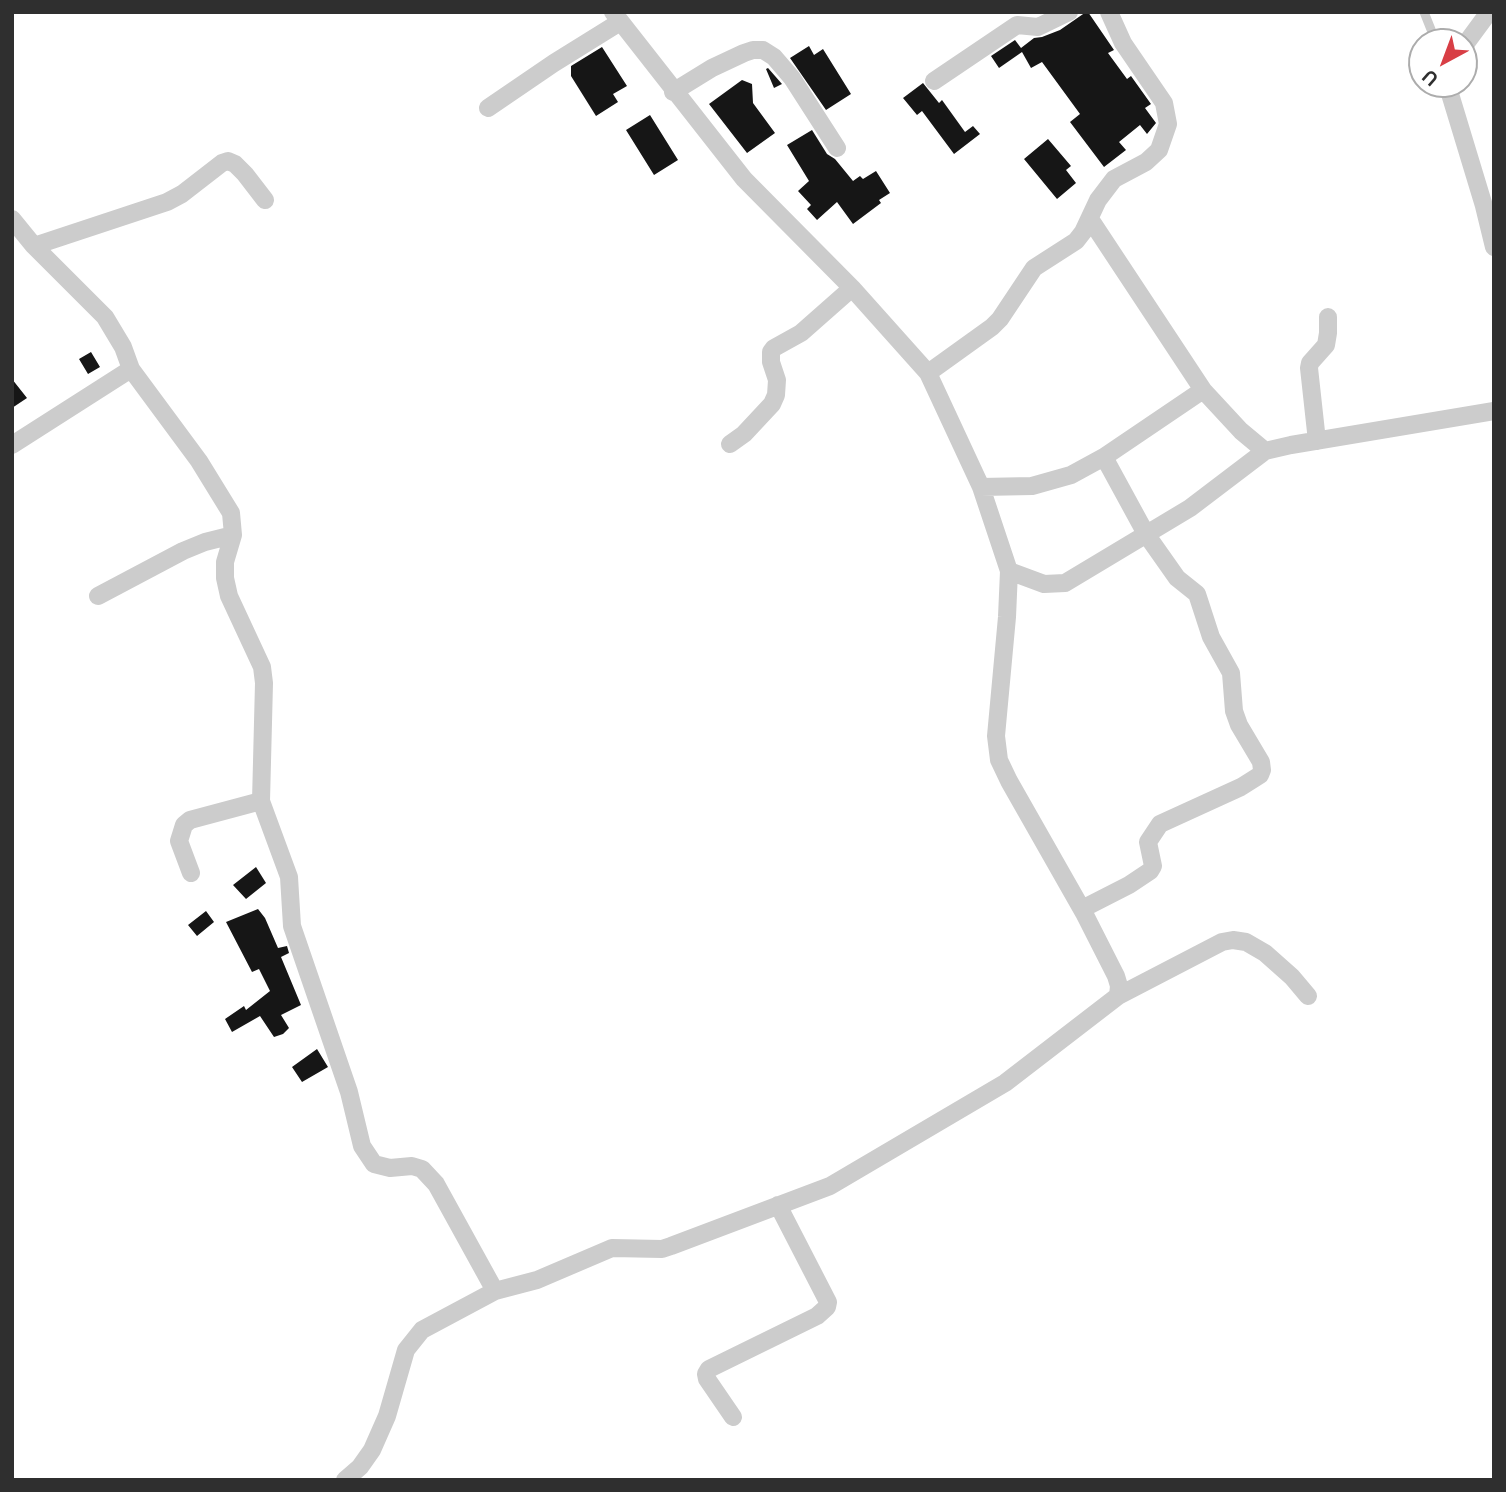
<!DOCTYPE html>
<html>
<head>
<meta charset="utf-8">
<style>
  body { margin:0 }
  #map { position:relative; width:1506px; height:1492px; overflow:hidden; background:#fff; font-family:Figtree,sans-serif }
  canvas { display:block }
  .frame { position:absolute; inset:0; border:14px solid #2f2f2f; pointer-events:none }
  .north { position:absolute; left:1408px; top:28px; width:70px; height:70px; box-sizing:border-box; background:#fff; border:2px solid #acacac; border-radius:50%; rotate:221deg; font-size:19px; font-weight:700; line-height:28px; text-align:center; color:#2f2f2f }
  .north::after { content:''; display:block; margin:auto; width:24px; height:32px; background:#d83e45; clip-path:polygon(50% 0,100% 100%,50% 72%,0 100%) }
</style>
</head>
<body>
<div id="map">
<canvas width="1506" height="1492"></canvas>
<div class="frame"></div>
<div class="north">U</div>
</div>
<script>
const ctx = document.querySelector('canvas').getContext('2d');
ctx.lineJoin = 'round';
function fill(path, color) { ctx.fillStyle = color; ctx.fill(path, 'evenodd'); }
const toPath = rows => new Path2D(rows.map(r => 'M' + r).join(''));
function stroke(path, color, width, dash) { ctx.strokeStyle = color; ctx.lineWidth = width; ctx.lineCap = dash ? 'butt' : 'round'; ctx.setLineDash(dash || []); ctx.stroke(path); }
fill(toPath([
  [1086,12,1088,12,1114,50,1108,53,1127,79,1131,76,1151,104,1145,108,1156,123,1147,134,1140,125,1119,142,1126,150,1104,167,1070,122,1080,114,1042,62,1031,68,1022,52,999,68,991,56,1015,40,1021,48,1034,38,1042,37,1060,30],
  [809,46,814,55,823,49,851,94,826,110,790,58],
  [602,47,627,86,613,94,618,102,596,116,571,76,571,66],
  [768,68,782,84,774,88,766,69],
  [742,80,752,84,753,103,775,133,747,153,709,104],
  [923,83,939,103,942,100,965,132,973,126,980,134,954,154,922,111,917,115,903,98],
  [650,115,678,160,654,175,626,130],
  [812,130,827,154,835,159,853,181,860,176,863,179,876,171,890,193,879,200,881,203,853,224,837,202,817,220,807,209,811,205,798,191,809,181,787,145],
  [1048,139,1071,166,1066,170,1076,183,1057,199,1024,159],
  [91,352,100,367,88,374,79,359],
  [12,379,27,398,12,408],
  [256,867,266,883,246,899,233,885],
  [258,909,265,918,278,948,287,946,289,953,281,957,301,1005,281,1015,289,1028,283,1034,274,1037,260,1016,232,1032,225,1019,244,1006,246,1010,270,991,259,969,252,972,226,922],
  [206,911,214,922,197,936,188,925],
  [317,1049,328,1067,302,1082,292,1067]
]), '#161616');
stroke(toPath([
  [1424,12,1436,42]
]), '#ccc', 9);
stroke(toPath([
  [1464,46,1489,12],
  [934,81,1017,25,1038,27,1069,12],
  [1447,84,1484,206,1494,247],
  [673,92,712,68,744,53,753,50,763,50,774,57,792,78,837,148],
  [488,108,554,63,620,22],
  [12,219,34,246,105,317,123,347,131,369,199,461,231,513,233,535,225,562,225,578,229,596,262,667,264,683,261,801,289,877,292,926,349,1092,362,1146,374,1164,390,1168,412,1166,422,1169,436,1184,495,1291],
  [1090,219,1203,390,1241,431,1265,451],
  [34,246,167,202,182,194,222,163,228,161,235,164,245,174,265,200],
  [928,373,992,327,1000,319,1034,268,1076,241,1083,232,1098,200,1114,179,1146,162,1159,150,1168,124,1164,103,1123,43,1109,12],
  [1317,441,1309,368,1310,363,1326,345,1328,333,1328,317],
  [730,444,744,434,772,404,776,395,777,380,771,362,771,352,774,348,801,333,852,288],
  [12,445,131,369],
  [981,487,1032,486,1071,475,1104,457,1203,390],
  [1009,571,1044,584,1065,583,1190,508,1265,451,1291,445,1494,411],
  [98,596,183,551,205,542,233,535],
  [191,873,179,841,184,825,190,820,261,801],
  [1082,909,1129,885,1150,871,1153,866,1148,842,1160,824,1241,787,1260,775,1262,770,1261,762,1239,725,1234,711,1231,673,1211,637,1197,594,1177,578,1146,534,1104,457],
  [1118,996,1222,942,1233,940,1246,942,1265,953,1292,977,1308,996],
  [733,1417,707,1379,706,1374,709,1369,817,1316,827,1307,828,1302,778,1205],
  [345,1480,360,1467,372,1450,387,1416,406,1350,422,1330,495,1291,537,1280,612,1248,662,1249,671,1246,830,1186,1005,1083,1118,996,1119,986,1116,976,1084,913,1009,781,999,760,996,736,1007,617,1009,571,981,487,928,373,852,288,744,179,613,12]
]), '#ccc', 18);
</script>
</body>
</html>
